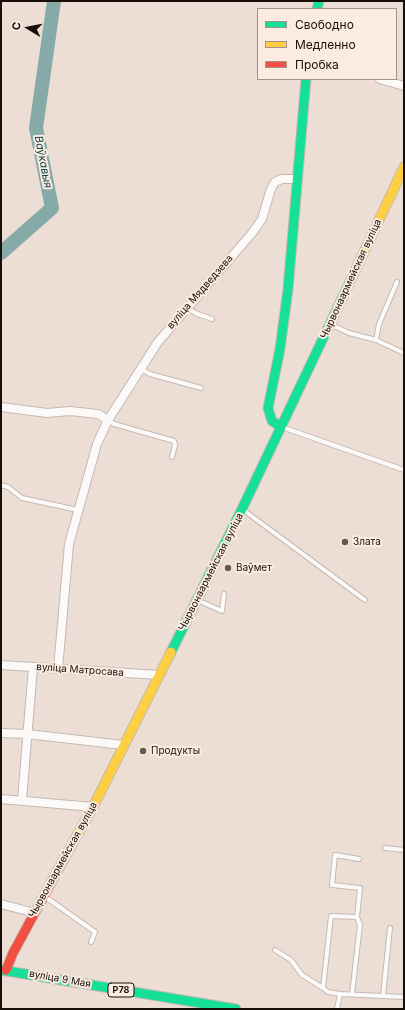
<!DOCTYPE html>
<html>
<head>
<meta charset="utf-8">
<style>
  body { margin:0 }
  #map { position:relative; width:405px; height:1010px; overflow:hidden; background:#edded5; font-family:Inter,sans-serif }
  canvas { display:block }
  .frame { position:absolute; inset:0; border:2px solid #180f0a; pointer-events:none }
  .legend { position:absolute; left:257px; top:8px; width:140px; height:72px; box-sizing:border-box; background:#fcebe1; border:1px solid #a1938b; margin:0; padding:5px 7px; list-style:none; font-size:12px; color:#180f0a }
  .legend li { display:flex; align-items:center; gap:8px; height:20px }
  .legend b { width:20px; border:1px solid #a1938b }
  .north { position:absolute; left:8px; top:8px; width:40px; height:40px; -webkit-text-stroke:3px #fcebe1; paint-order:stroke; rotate:280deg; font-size:11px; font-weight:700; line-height:16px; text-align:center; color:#180f0a }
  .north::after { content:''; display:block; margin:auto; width:14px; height:18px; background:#180f0a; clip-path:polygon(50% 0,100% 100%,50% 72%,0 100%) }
</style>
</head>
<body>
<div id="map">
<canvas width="405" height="1010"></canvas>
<div class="frame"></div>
<ul class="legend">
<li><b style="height:5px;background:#16e098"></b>Свободно</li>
<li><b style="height:5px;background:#ffcf43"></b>Медленно</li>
<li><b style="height:5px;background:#f24e42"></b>Пробка</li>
</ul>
<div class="north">С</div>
</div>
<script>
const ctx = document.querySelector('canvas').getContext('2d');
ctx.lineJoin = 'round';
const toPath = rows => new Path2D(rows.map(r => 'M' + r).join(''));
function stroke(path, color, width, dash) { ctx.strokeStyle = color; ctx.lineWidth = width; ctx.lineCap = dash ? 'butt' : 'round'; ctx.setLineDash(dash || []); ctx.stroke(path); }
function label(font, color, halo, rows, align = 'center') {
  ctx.font = font + ' Inter,sans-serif'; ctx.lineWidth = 4; ctx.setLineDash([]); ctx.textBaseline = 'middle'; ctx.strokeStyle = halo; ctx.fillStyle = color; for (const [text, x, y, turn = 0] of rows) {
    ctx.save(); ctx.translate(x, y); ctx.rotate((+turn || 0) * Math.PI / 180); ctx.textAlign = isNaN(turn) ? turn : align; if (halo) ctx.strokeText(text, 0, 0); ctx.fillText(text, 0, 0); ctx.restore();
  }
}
stroke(toPath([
  [1,253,52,208,36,128,54,1]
]), '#86aaa8', 14);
const lane = toPath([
  [187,307,195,313,212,319],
  [330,324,349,333,376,340,404,353],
  [376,340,379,324,397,282],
  [141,369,150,374,201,388],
  [108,420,114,424,174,441,175,445,172,457],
  [282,427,404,470],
  [1,485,8,487,22,498,78,510],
  [242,509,365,600],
  [197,600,222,611,224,594],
  [385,848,404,850],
  [44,896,95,932,91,942],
  [275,950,291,960,302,975,323,988],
  [340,994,328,992,323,988,331,916,357,917,360,888,332,885,335,855,359,859],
  [352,994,360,925,357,917],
  [383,996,390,928],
  [337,1009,340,994,404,997]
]);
const street = toPath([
  [380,79,404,86],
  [1,407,47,413,70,411,98,414,108,420],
  [1,665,159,675],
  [58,669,69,544,97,444,108,420,158,342,253,232,262,219,271,189,275,182,282,179,297,179],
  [1,733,27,734,123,745],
  [1,799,93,807],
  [22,800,33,667],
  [1,904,35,913]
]);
const fast = toPath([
  [317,9,319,1],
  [281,427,272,421,268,408,280,349,288,289,306,79],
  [171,652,242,509,355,271],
  [1,970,236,1009]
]);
const slow = toPath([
  [355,271,404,167],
  [66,855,93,807,171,652]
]);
const jam = toPath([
  [6,970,13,953,66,855]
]);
stroke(lane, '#c4b9b1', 6);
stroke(street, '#c4b9b1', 10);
stroke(fast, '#c4b9b1', 11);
stroke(slow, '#c4b9b1', 11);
stroke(jam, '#c4b9b1', 11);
stroke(lane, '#fcfaf9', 4);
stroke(street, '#fcfaf9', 8);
stroke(fast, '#16e098', 9);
stroke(slow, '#ffcf43', 9);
stroke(jam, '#f24e42', 9);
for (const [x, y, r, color] of [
  [345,542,4,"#635751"],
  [228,568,4,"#635751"],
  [143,751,4,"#635751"]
]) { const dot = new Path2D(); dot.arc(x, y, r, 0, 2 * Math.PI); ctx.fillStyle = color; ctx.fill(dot); stroke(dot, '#fcebe1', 1.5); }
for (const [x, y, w] of [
  [121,990,26]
]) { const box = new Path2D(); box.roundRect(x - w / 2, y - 7, w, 14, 3); ctx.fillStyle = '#fcebe1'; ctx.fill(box); stroke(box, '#180f0a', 1); }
label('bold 9px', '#180f0a', null, [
  ["Р78",121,990]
]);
label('10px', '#180f0a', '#fcebe1', [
  ["Чырвонаармейская вуліца",351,279,-65],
  ["вуліца Мядведзева",200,292,-49],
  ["Чырвонаармейская вуліца",211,572,-63],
  ["вуліца Матросава",80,670,4],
  ["Чырвонаармейская вуліца",63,860,-61],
  ["вуліца 9 Мая",60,979,10]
]);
label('10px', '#180f0a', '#fcebe1', [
  ["Злата",353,542],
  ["Ваўмет",236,568],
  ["Продукты",151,751]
], 'left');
label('italic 11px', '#114648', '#fcebe1', [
  ["Ваўкавыя",43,162,79]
]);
</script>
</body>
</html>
